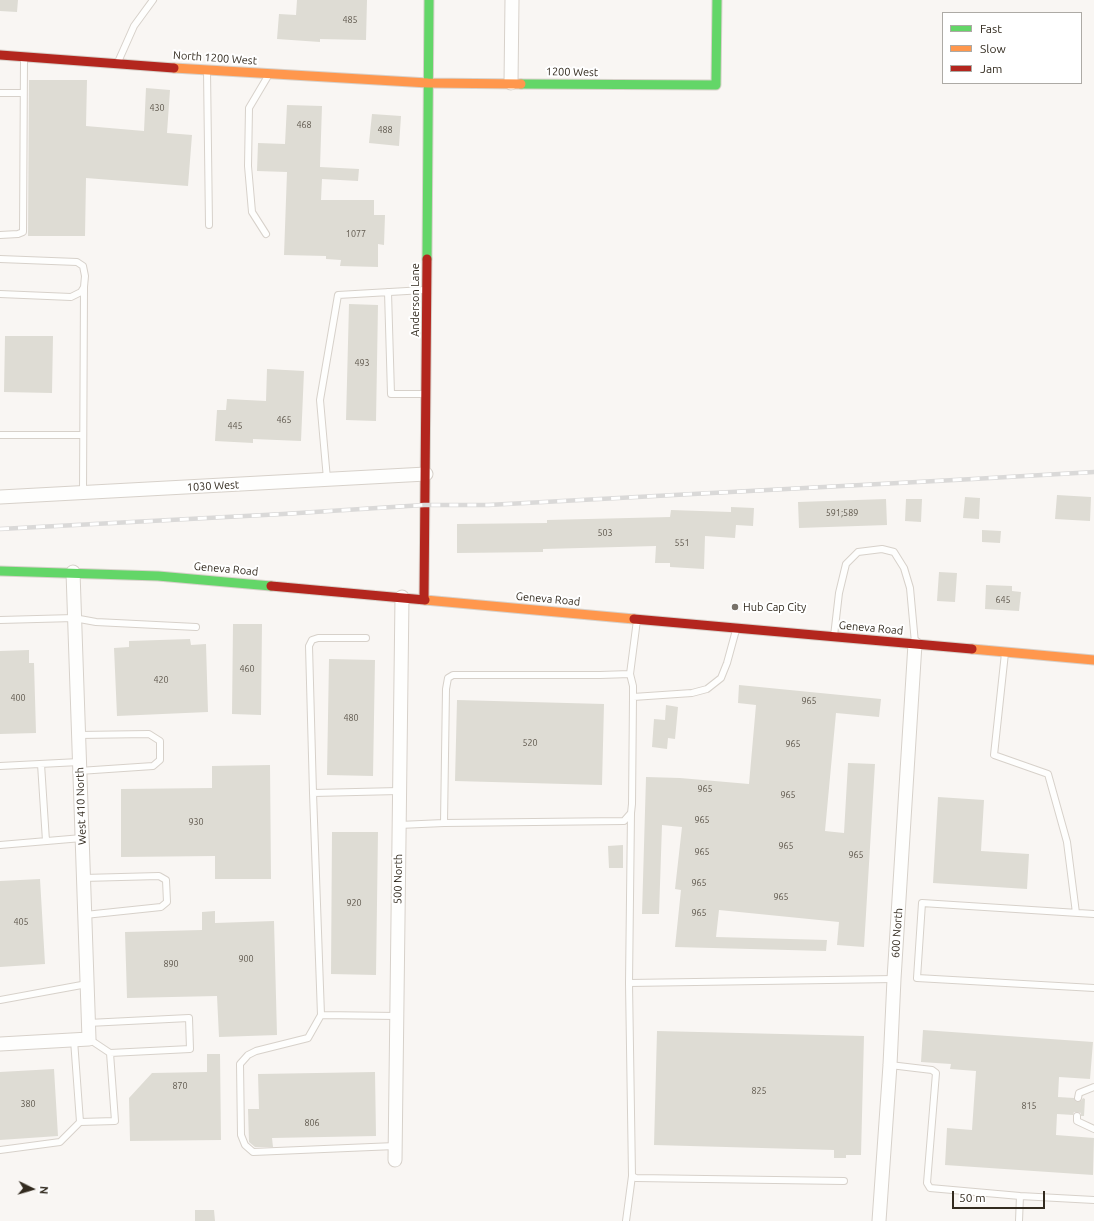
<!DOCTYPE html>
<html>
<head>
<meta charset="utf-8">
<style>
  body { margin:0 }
  #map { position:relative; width:1094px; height:1221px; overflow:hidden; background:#f9f6f3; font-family:Ubuntu,sans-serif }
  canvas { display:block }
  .legend { position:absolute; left:942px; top:12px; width:140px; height:72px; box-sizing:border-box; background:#fff; border:1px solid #adaaa5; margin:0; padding:5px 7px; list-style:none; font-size:12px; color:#332b1f }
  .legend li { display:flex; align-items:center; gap:8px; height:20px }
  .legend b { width:20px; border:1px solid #adaaa5 }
  .north { position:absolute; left:12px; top:1169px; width:40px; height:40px; -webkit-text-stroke:3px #fff; paint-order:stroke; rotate:95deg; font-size:11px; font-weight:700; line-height:16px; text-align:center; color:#332b1f }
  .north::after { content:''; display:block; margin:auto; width:14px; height:18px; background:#332b1f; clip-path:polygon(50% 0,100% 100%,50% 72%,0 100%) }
  .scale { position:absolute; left:952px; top:1191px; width:93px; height:18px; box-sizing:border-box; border:2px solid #332b1f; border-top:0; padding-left:5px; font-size:12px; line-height:14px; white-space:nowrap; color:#332b1f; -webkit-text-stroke:3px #fff; paint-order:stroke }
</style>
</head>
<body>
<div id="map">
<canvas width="1094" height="1221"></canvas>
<ul class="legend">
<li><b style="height:5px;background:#63d668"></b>Fast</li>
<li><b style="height:5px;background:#ff974d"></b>Slow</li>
<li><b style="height:5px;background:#b3261e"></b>Jam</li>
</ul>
<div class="north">N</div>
<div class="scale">50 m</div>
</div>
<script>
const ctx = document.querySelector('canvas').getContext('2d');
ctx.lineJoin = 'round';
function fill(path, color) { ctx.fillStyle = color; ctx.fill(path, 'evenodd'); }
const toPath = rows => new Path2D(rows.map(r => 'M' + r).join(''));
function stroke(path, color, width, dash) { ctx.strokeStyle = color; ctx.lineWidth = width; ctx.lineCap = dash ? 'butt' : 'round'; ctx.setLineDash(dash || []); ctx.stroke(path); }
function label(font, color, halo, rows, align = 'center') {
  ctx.font = font + ' Ubuntu,sans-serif'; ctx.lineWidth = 4; ctx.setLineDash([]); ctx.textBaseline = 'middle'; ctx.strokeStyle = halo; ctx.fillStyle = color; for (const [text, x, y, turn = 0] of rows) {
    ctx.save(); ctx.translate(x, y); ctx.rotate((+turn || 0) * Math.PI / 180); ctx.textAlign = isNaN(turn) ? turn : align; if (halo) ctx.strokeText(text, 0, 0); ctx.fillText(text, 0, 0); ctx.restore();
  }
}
fill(toPath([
  [0,0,18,0,17,12,0,11],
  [297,0,367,0,366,40,320,39,320,42,277,39,279,14,296,15],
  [29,80,87,80,86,126,144,131,146,88,170,90,167,133,192,135,188,186,86,178,85,236,28,236],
  [287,105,322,106,320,167,359,169,358,181,322,179,321,200,374,200,374,215,385,215,384,245,378,244,378,267,340,266,341,260,326,259,326,256,284,255,287,172,257,171,258,143,285,144],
  [372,114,401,116,399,146,369,143],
  [349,304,378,305,376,421,346,420],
  [5,336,53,336,52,393,4,392],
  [267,369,304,371,301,441,253,439,253,443,215,441,217,410,226,410,227,399,266,401],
  [1057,495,1091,497,1090,521,1055,519],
  [965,497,980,498,979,519,963,518],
  [886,499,887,525,799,528,798,502],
  [906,499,922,499,921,522,905,521],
  [731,507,754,508,753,526,736,525,735,538,705,536,704,569,670,567,670,563,655,563,656,546,543,549,543,552,457,553,457,524,547,523,547,520,670,517,671,510,731,512],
  [982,530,1001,531,1000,543,982,542],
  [939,572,957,573,955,602,937,601],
  [986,585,1012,586,1012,591,1021,592,1019,611,985,609],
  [233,624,262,624,261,715,232,714],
  [190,639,191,645,206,644,208,712,117,716,114,648,129,647,129,641],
  [29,650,29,663,34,663,36,733,0,734,0,651],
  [329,659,375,660,373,776,327,775],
  [739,685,881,699,879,717,836,713,825,831,844,833,848,763,875,764,864,947,837,945,839,922,719,910,716,937,827,940,826,951,675,947,681,890,675,889,682,827,662,825,659,914,642,914,646,777,680,778,749,784,756,705,738,703],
  [457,700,604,704,602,785,455,781],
  [666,705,678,707,675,739,668,738,667,749,652,747,654,719,665,720],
  [270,765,271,879,215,879,215,856,121,857,121,789,212,788,212,766],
  [938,797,984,800,981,851,1029,854,1027,889,933,883],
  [332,832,378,832,376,975,331,974],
  [623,845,623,868,609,868,608,846],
  [40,879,45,964,0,967,0,881],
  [215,911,215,923,274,921,277,1035,219,1037,217,996,127,998,125,932,202,930,202,912],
  [923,1030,1093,1042,1090,1079,1059,1077,1058,1097,1074,1098,1075,1101,1078,1102,1081,1101,1083,1098,1085,1099,1084,1116,1081,1116,1081,1113,1077,1112,1074,1112,1073,1115,1057,1114,1056,1135,1094,1138,1093,1175,945,1165,947,1128,972,1130,976,1071,950,1069,951,1064,921,1062],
  [657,1031,864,1036,861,1155,846,1155,846,1158,834,1158,834,1150,654,1145],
  [207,1054,220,1054,221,1140,130,1141,129,1098,152,1073,207,1072],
  [54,1069,58,1136,0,1140,0,1072],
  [375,1072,376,1136,272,1138,273,1147,255,1147,249,1142,248,1109,259,1109,258,1074],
  [195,1210,214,1210,215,1221,195,1221]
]), '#dedcd4');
const lane = toPath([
  [118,62,134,26,153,0],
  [207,71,209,225],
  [0,93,23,93],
  [266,234,252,212,248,166,249,108,268,76],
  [0,235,18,234,23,232,24,59],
  [0,259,77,262,83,266,85,276,84,287,81,292,71,297,0,294],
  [388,292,391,394,425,394],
  [0,435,83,435],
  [327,479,320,400,338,295,424,290],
  [83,493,84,287],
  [0,620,74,618,96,622,196,627],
  [834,636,839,593,846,564,858,552,882,549,894,552,904,568,910,588,915,643],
  [1005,653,994,755,1048,774,1067,842,1076,913],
  [630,674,637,620],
  [78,735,149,734,160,741,160,760,153,766,79,771],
  [41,764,46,841],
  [0,766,79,762],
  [313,793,309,646,312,640,318,638,366,638],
  [444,823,624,821,631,813,632,804,633,697],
  [399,825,444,823,446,689,448,678,453,675,600,675,630,674,633,686,633,697,692,693,707,689,721,678,727,663,736,630],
  [0,845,82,838],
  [83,878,159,876,166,880,167,902,161,907,85,915],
  [1094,914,922,903,917,978,1094,988],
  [629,983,631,813],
  [0,1000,87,984],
  [321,1015,308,1038,256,1051,248,1055,240,1064,241,1135,245,1145,253,1152,395,1146],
  [397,1016,321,1015,313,793,399,791],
  [88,1023,189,1018,190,1049,110,1053],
  [74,1040,80,1122,115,1121,110,1053,89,1039],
  [890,1065,932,1070,936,1073,927,1183,930,1188,1020,1196,1094,1200],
  [1078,1098,1079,1093,1094,1087],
  [1077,1116,1077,1121,1094,1129],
  [0,1150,60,1142,80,1122],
  [844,1181,636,1178,632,1176,629,983,894,979],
  [626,1221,632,1176],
  [1019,1221,1020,1196]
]);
const street = toPath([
  [511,83,512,0],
  [0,497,426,474],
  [0,1044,89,1039,73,572],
  [395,1160,402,597],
  [879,1221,890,1065,894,979,915,644]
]);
const fast = toPath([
  [521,84,716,85,717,0],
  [427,259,429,0],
  [0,571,158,576,271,586]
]);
const slow = toPath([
  [174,68,428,83,521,84],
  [425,600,634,619],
  [972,649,1094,660]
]);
const jam = toPath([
  [0,55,174,68],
  [271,586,425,600],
  [424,599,427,259],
  [634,619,972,649]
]);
stroke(lane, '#d7d1ca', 8);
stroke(street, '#d7d1ca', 15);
stroke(fast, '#d7d1ca', 11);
stroke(slow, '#d7d1ca', 11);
stroke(jam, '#d7d1ca', 11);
stroke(lane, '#fefefd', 6);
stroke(street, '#fefefd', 13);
stroke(fast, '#63d668', 9);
stroke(slow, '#ff974d', 9);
stroke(jam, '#b3261e', 9);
const rail = toPath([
  [0,529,283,514,424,505,488,505,973,479,1094,472]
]);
stroke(rail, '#dad9d8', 4.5);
stroke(rail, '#fff', 3, [9]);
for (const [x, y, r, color] of [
  [735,607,4,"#787269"]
]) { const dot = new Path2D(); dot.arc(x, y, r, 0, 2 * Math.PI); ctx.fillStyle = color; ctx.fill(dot); stroke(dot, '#fff', 1.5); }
label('9px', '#5e574c', null, [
  ["485",350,20],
  ["430",157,108],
  ["468",304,125],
  ["488",385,130],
  ["1077",356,234],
  ["493",362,363],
  ["465",284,420],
  ["445",235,426],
  ["591;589",842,513],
  ["503",605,533],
  ["551",682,543],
  ["645",1003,600],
  ["460",247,669],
  ["420",161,680],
  ["400",18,698],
  ["965",809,701],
  ["480",351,718],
  ["520",530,743],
  ["965",793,744],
  ["965",705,789],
  ["965",788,795],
  ["965",702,820],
  ["930",196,822],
  ["965",786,846],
  ["965",702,852],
  ["965",856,855],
  ["965",699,883],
  ["965",781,897],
  ["920",354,903],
  ["965",699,913],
  ["405",21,922],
  ["900",246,959],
  ["890",171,964],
  ["870",180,1086],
  ["825",759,1091],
  ["380",28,1104],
  ["815",1029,1106],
  ["806",312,1123]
]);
label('11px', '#332b1f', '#fff', [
  ["North 1200 West",215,58,4],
  ["1200 West",572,72,1],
  ["Anderson Lane",415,300,-90],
  ["1030 West",213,486,-3],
  ["Geneva Road",226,569,5],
  ["Geneva Road",548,599,5],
  ["Geneva Road",871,628,5],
  ["West 410 North",81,806,-92],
  ["500 North",398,879,-89],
  ["600 North",897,933,-86]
]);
label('11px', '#332b1f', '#fff', [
  ["Hub Cap City",743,607]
], 'left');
</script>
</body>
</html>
